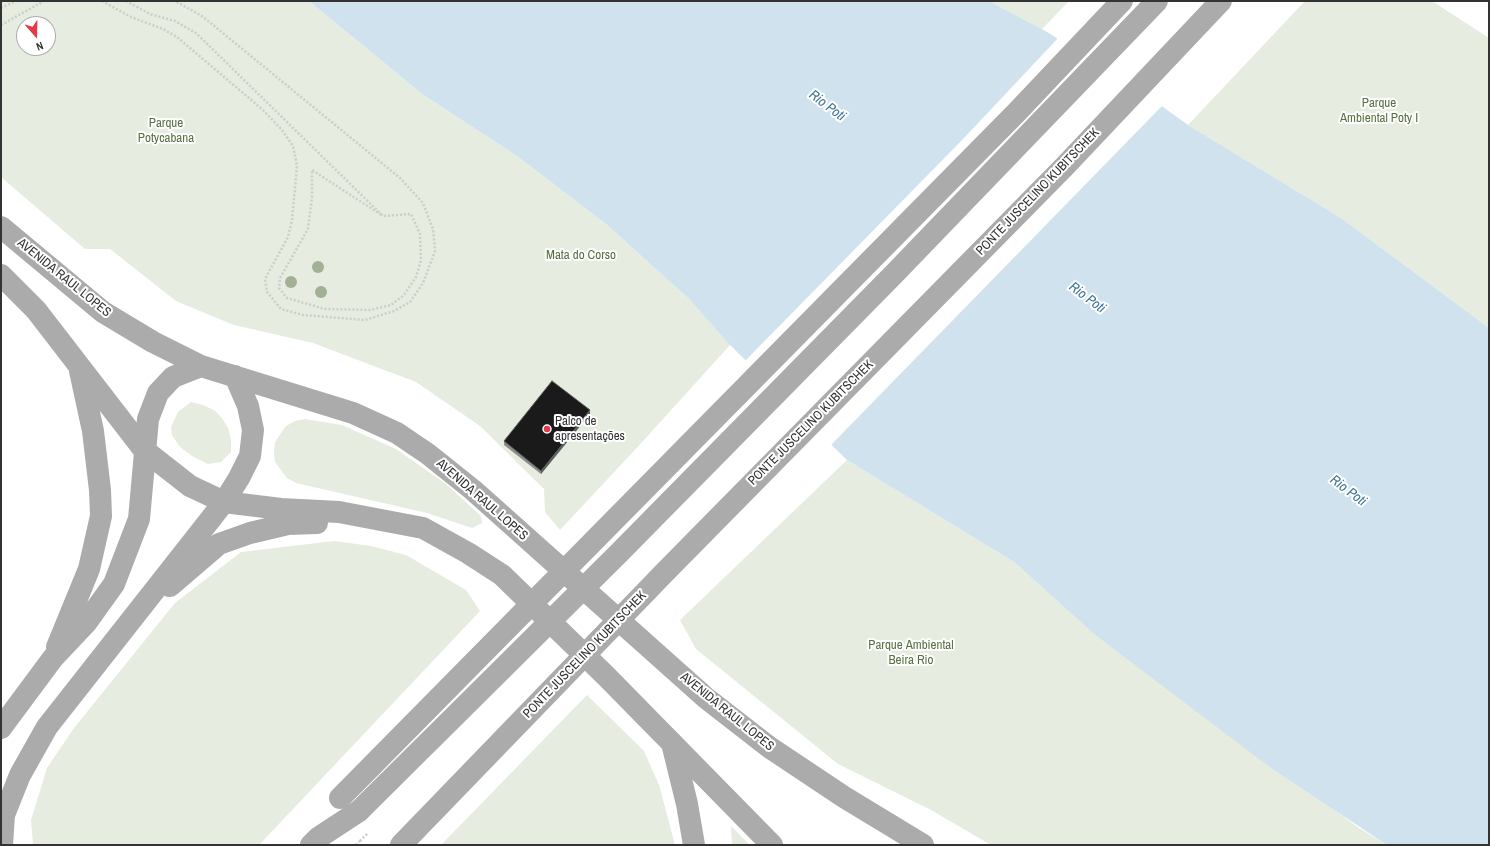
<!DOCTYPE html>
<html>
<head>
<meta charset="utf-8">
<style>
  body { margin:0 }
  #map { position:relative; width:1490px; height:846px; overflow:hidden; background:#fff; font-family:"Archivo Narrow",sans-serif }
  canvas { display:block }
  .frame { position:absolute; inset:0; border:2px solid #333; pointer-events:none }
  .north { position:absolute; left:16px; top:16px; width:40px; height:40px; box-sizing:border-box; background:#fff; border:1px solid #adadad; border-radius:50%; rotate:160deg; font-size:11px; font-weight:700; line-height:16px; text-align:center; color:#333 }
  .north::after { content:''; display:block; margin:auto; width:14px; height:18px; background:#e63946; clip-path:polygon(50% 0,100% 100%,50% 72%,0 100%) }
</style>
</head>
<body>
<div id="map">
<canvas width="1490" height="846"></canvas>
<div class="frame"></div>
<div class="north">N</div>
</div>
<script>
const ctx = document.querySelector('canvas').getContext('2d');
ctx.lineJoin = 'round';
function fill(path, color) { ctx.fillStyle = color; ctx.fill(path, 'evenodd'); }
const toPath = rows => new Path2D(rows.map(r => 'M' + r).join(''));
function stroke(path, color, width, dash) { ctx.strokeStyle = color; ctx.lineWidth = width; ctx.lineCap = dash ? 'butt' : 'round'; ctx.setLineDash(dash || []); ctx.stroke(path); }
function label(font, color, halo, rows, align = 'center') {
  ctx.font = font + ' "Archivo Narrow",sans-serif'; ctx.lineWidth = 4; ctx.setLineDash([]); ctx.textBaseline = 'middle'; ctx.strokeStyle = halo; ctx.fillStyle = color; for (const [text, x, y, turn = 0] of rows) {
    ctx.save(); ctx.translate(x, y); ctx.rotate((+turn || 0) * Math.PI / 180); ctx.textAlign = isNaN(turn) ? turn : align; if (halo) ctx.strokeText(text, 0, 0); ctx.fillText(text, 0, 0); ctx.restore();
  }
}
fill(toPath([
  [1,1,309,1,422,94,517,156,606,224,688,298,730,345,644,440,560,530,545,512,544,489,480,426,416,382,313,343,234,325,176,301,110,249,85,249,1,177],
  [24,24,48,24,48,48,24,48],
  [989,1,1069,1,1042,29],
  [1305,1,1432,1,1489,38,1489,328,1341,218,1188,125],
  [191,402,203,405,214,410,222,418,228,428,231,440,231,452,221,462,208,464,192,456,180,447,172,435,171,427,178,412],
  [305,419,342,425,396,449,446,484,481,516,482,523,472,528,427,513,296,483,287,478,275,462,274,452,275,442,286,426,295,421],
  [847,460,1014,562,1094,634,1359,828,1387,845,991,845,931,810,838,764,696,649,680,620],
  [334,541,371,546,406,555,466,590,480,611,259,845,33,845,31,820,47,768,74,728,175,603,241,552],
  [587,695,644,751,659,785,675,845,441,845],
  [731,826,750,845,732,845]
]), '#e6ecdf');
fill(toPath([
  [309,1,989,1,1042,29,1124,79,1188,125,1341,218,1489,328,1489,845,1387,845,1271,768,1094,634,1014,562,847,460,730,345,688,298,606,224,517,156,422,94]
]), '#cfe2ee');
fill(toPath([
  [1059,37,1125,78,1163,105,830,446,744,362,965,137]
]), '#fff');
stroke(toPath([
  [102,1,131,17,163,29,177,37,263,110,282,130,293,146,297,166,292,220,288,237,265,279,267,292,281,309,303,315,365,320,394,311,410,302,423,283,435,251,433,229,423,203,400,178,202,16,175,1],
  [126,1,150,14,175,21,196,33,383,216,411,214,420,234,421,260,416,277,404,295,391,305,370,310,325,309,287,298,279,288,280,278,308,229,312,197,312,170,383,216],
  [1,8,16,1],
  [1,25,44,1],
  [356,845,360,841]
]), '#cdcdcd', 2.5, [2, 2]);
stroke(toPath([
  [1,227,103,312,153,342,201,366,353,413,397,433,428,454,473,490,706,698,769,747,844,797,923,845],
  [1,275,36,310,144,450,190,486,224,502,281,509,339,512,423,528,468,553,502,575,606,676,772,845],
  [170,586,219,544,250,533,288,524,317,523],
  [57,647,89,569,101,516,100,490,93,431,80,371],
  [1,728,53,658,86,623,114,584,139,519,148,419,158,393,173,377,201,366],
  [672,743,687,804,694,845],
  [2,845,4,815,20,775,47,727,224,502,239,478,250,456,253,430,248,406,235,376],
  [311,845,318,838,359,811]
]), '#ababab', 22);
stroke(toPath([
  [360,841,368,833]
]), '#cdcdcd', 2.5, [2, 2]);
stroke(toPath([
  [340,798,1016,113,1122,1],
  [359,811,619,553,894,274,1157,1],
  [401,845,665,572,1064,167,1221,1]
]), '#ababab', 22);
ctx.fillStyle = '#a2b095';
for (const [x, y] of [
  [318,267],
  [291,282],
  [321,292]
]) { ctx.beginPath(); ctx.arc(x, y, 6, 0, 2 * Math.PI); ctx.fill(); }
fill(toPath([
  [590,414,541,474,504,445,504,441]
]), '#8c8c8c');
fill(toPath([
  [590,410,590,414,541,474,541,471]
]), '#5f5f5f');
const building = toPath([
  [552,381,590,410,541,471,504,441,552,381]
]);
fill(building, '#1a1a1a');
stroke(building, '#5f5f5f', 1);
for (const [x, y, r, color] of [
  [547,429,4,"#e63946"]
]) { const dot = new Path2D(); dot.arc(x, y, r, 0, 2 * Math.PI); ctx.fillStyle = color; ctx.fill(dot); stroke(dot, '#fff', 1.5); }
label('13px', '#56703f', '#fff', [
  ["Parque",1379,104],
  ["Ambiental Poty I",1379,119],
  ["Parque",166,124],
  ["Potycabana",166,139],
  ["Mata do Corso",581,256],
  ["Parque Ambiental",911,646],
  ["Beira Rio",911,661]
]);
label('13px', '#333', '#fff', [
  ["PONTE JUSCELINO KUBITSCHEK",1038,192,-46],
  ["AVENIDA RAUL LOPES",64,278,39],
  ["PONTE JUSCELINO KUBITSCHEK",811,423,-45],
  ["AVENIDA RAUL LOPES",482,500,41],
  ["PONTE JUSCELINO KUBITSCHEK",585,655,-46],
  ["AVENIDA RAUL LOPES",727,712,39]
]);
label('13px', '#333', '#fff', [
  ["Palco de",555,422],
  ["apresentações",555,437]
], 'left');
label('italic 14px', '#3f7597', '#fff', [
  ["Rio Poti",827,106,37],
  ["Rio Poti",1087,298,37],
  ["Rio Poti",1348,491,37]
]);
</script>
</body>
</html>
